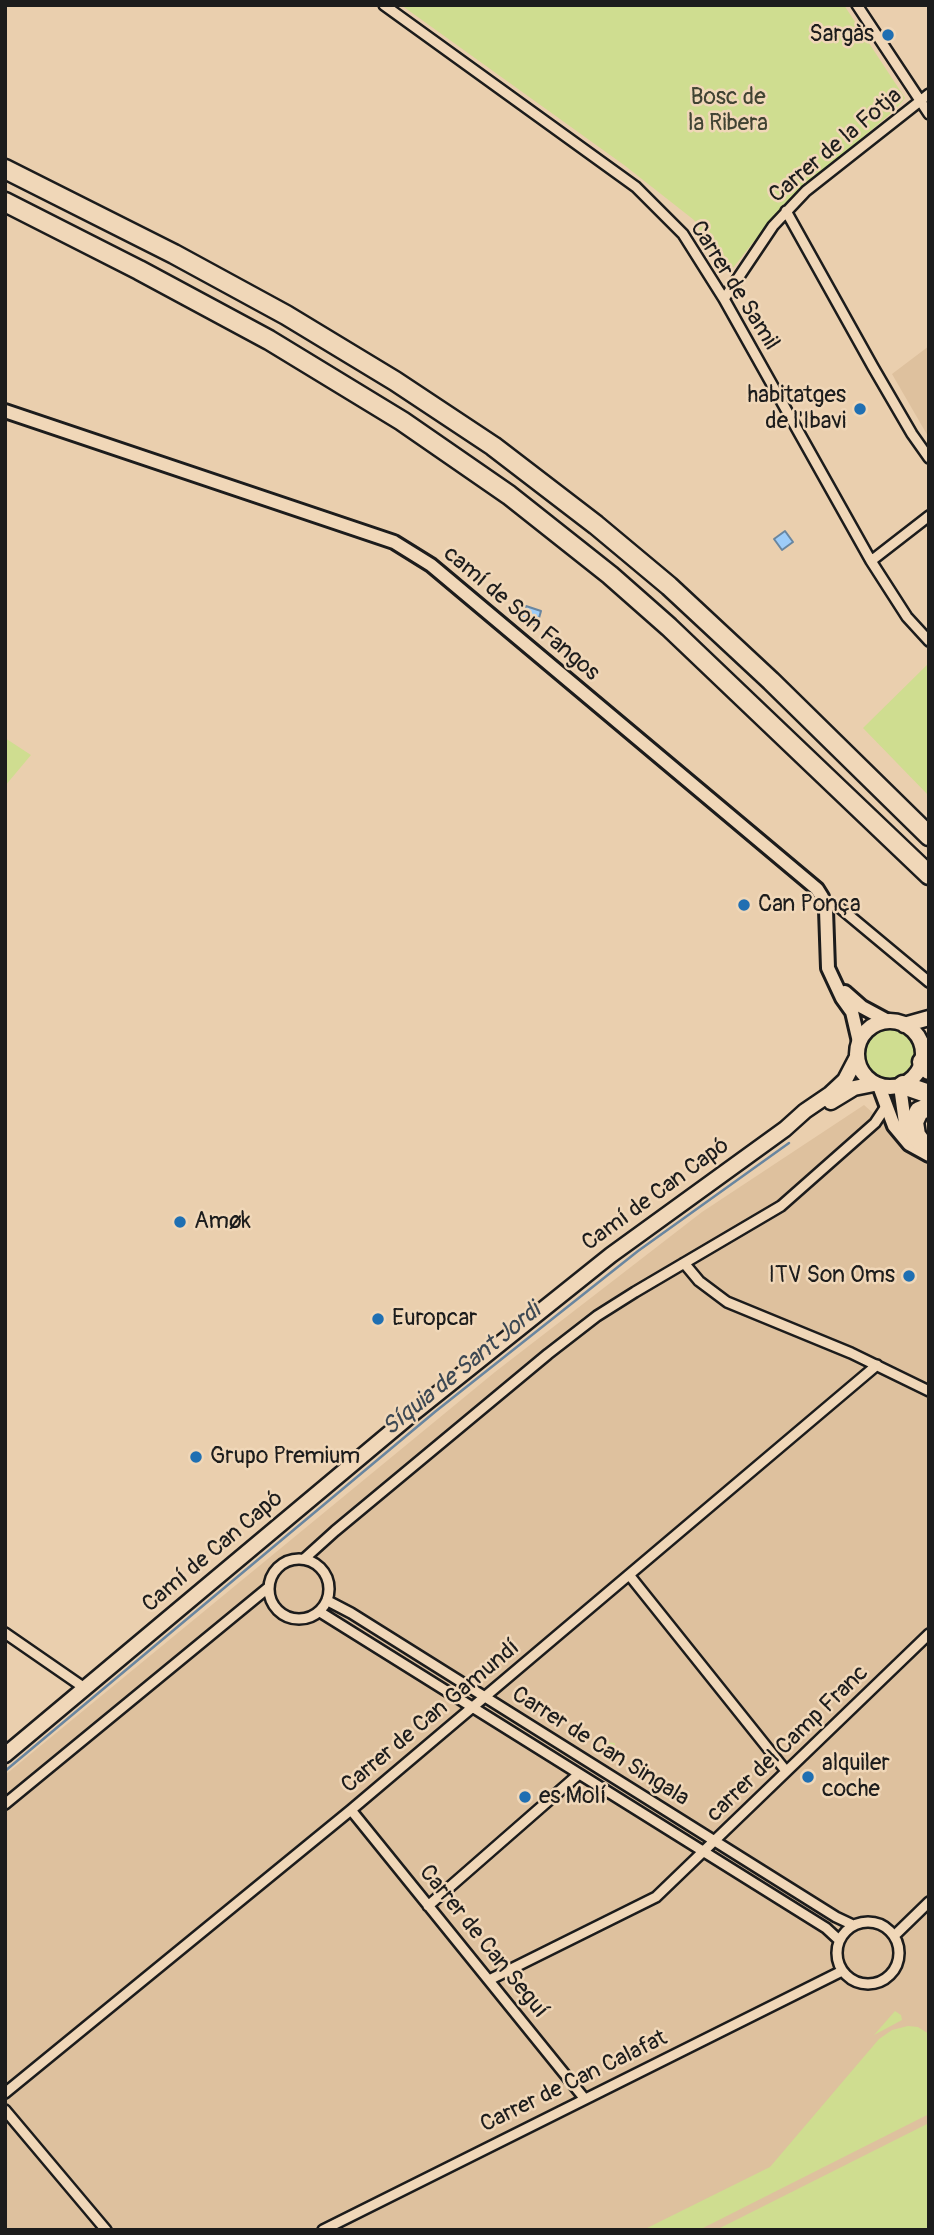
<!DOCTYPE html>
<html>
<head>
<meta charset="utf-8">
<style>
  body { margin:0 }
  #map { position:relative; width:934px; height:2235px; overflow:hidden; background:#eacfae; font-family:Pangolin,sans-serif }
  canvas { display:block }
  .frame { position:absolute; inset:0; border:7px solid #1c1c1c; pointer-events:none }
</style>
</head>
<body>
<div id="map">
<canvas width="934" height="2235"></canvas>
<div class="frame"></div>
</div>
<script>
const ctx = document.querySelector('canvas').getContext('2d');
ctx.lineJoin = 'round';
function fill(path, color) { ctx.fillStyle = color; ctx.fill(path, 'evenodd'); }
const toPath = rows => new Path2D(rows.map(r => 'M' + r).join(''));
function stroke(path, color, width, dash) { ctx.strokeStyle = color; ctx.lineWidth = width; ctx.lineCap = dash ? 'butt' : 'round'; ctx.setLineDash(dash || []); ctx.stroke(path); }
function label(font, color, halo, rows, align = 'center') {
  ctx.font = font + ' Pangolin,sans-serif'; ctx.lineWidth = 5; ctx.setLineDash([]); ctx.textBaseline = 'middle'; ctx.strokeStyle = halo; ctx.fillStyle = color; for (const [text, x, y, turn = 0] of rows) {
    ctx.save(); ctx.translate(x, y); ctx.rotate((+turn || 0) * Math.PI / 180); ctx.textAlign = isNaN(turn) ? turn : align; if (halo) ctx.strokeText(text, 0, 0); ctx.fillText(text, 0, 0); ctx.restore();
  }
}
fill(toPath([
  [929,346,929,438,892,374],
  [864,1105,929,1163,929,2230,5,2230,5,1775,495,1372,702,1212]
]), '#dec19e');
fill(toPath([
  [401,5,844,5,905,98,896,109,781,207,729,273,720,268,694,220,624,165],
  [929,663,929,796,863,728],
  [5,738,31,755,5,786],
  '864 1053a25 25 0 1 1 50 0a25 25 0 1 1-50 0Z',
  [603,1742,615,1743,614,1762,599,1752],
  [895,2011,901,2015,902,2020,874,2035],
  [908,2026,918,2027,929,2034,929,2114,699,2230,643,2230,770,2167,879,2039,892,2030],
  [929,2123,929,2230,716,2230]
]), '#cfdd90');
const water = toPath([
  [785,531,793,542,782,550,774,539,785,531],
  [526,606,541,611,537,625,521,620,526,606]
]);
fill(water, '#9dccf8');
stroke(water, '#6986a0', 2);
stroke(toPath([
  [5,1771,436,1411,638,1251,789,1143]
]), '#6986a0', 2.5);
const street = toPath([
  [384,5,636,187,683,234,724,299,871,561,907,617,929,641],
  [857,5,929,114],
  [786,211,873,367,912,434,929,458],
  [724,299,773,226,806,191,929,94],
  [871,561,929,516],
  [825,906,834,905,839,907,929,982],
  [684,1263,699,1281,727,1302,851,1353,929,1391],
  '269 1589a30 30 0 1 1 60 0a30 30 0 1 1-60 0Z',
  [304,1559,335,1531,548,1354,597,1316,635,1292,781,1206,875,1123,885,1108],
  [630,1576,786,1771],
  [328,1601,351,1613,836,1917,853,1925],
  [320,1612,826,1928,839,1940],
  [5,1633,86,1689],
  [5,1804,269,1587],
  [351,1810,584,2098],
  [428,1906,579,1774],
  '837 1953a31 31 0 1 1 62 0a31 31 0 1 1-62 0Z',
  [894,1936,929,1902],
  [489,1980,656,1897,929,1634],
  [5,2093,351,1810,877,1365],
  [5,2110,106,2230],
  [323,2230,842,1971]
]);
const secondary = toPath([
  [5,411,394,542,431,565,817,889,822,897,826,910,828,968,842,998,852,1012,859,1042],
  [845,992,862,1007,888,1021],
  [879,1086,894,1126,909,1144,929,1155],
  [900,1086,905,1123,914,1138]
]);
const primary = toPath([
  '857 1054a33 33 0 1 1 66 0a33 33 0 1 1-66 0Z',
  [904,1025,929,1018],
  [831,1102,854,1088,874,1084],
  [5,1755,411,1415,611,1255,785,1129,805,1111,830,1094,845,1080,857,1057]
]);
const highway = toPath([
  [5,169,174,254,286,315,395,381,493,446,596,525,669,586,771,681,929,836],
  [5,202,139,270,269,340,402,421,509,495,610,575,669,627,929,875],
  [922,1062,929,1070],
  [903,1085,929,1094],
  [924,1146,916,1135,914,1122,919,1111,929,1107]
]);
stroke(street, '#1c1c1c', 14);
stroke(secondary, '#1c1c1c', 18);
stroke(primary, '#1c1c1c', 19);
stroke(highway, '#1c1c1c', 23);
stroke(street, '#f0d7b8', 9);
stroke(secondary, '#f0d7b8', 12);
stroke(primary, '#f0d7b8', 14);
stroke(highway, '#f0d7b8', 18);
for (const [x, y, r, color] of [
  [888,35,7,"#1f6fb2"],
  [860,409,7,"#1f6fb2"],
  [744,905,7,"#1f6fb2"],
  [180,1222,7,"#1f6fb2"],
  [909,1276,7,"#1f6fb2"],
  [378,1319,7,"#1f6fb2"],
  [196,1457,7,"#1f6fb2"],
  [808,1777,7,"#1f6fb2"],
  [525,1797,7,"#1f6fb2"]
]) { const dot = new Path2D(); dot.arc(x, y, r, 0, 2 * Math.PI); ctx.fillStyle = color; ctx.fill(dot); stroke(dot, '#f0d7b8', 2.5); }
label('23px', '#1c1c1c', '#f0d7b8', [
  ["Sargàs",874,35,"right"],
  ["habitatges",846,396,"right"],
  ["de l'Ibavi",846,422,"right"],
  ["Can Ponça",758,905],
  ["Amøk",194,1222],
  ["ITV Son Oms",895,1276,"right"],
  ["Europcar",392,1319],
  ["Grupo Premium",210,1457],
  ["alquiler",822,1764],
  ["coche",822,1790],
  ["es Molí",539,1797]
], 'left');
label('23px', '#404333', '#f0d7b8', [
  ["Bosc de",728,98],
  ["la Ribera",728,124]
]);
label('23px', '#1c1c1c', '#f0d7b8', [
  ["Carrer de la Fotja",836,146,-40],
  ["Carrer de Samil",734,286,58],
  ["camí de Son Fangos",521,614,40],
  ["Camí de Can Capó",656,1195,-36],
  ["Camí de Can Capó",213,1552,-40],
  ["Carrer de Can Gamundí",431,1717,-40],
  ["carrer del Camp Franc",788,1744,-44],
  ["Carrer de Can Singala",600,1747,32],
  ["Carrer de Can Seguí",483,1942,51],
  ["Carrer de Can Calafat",574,2082,-26]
]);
label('italic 24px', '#3c4853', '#f0d7b8', [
  ["Síquia de Sant Jordi",462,1370,-39]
]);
</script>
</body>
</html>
